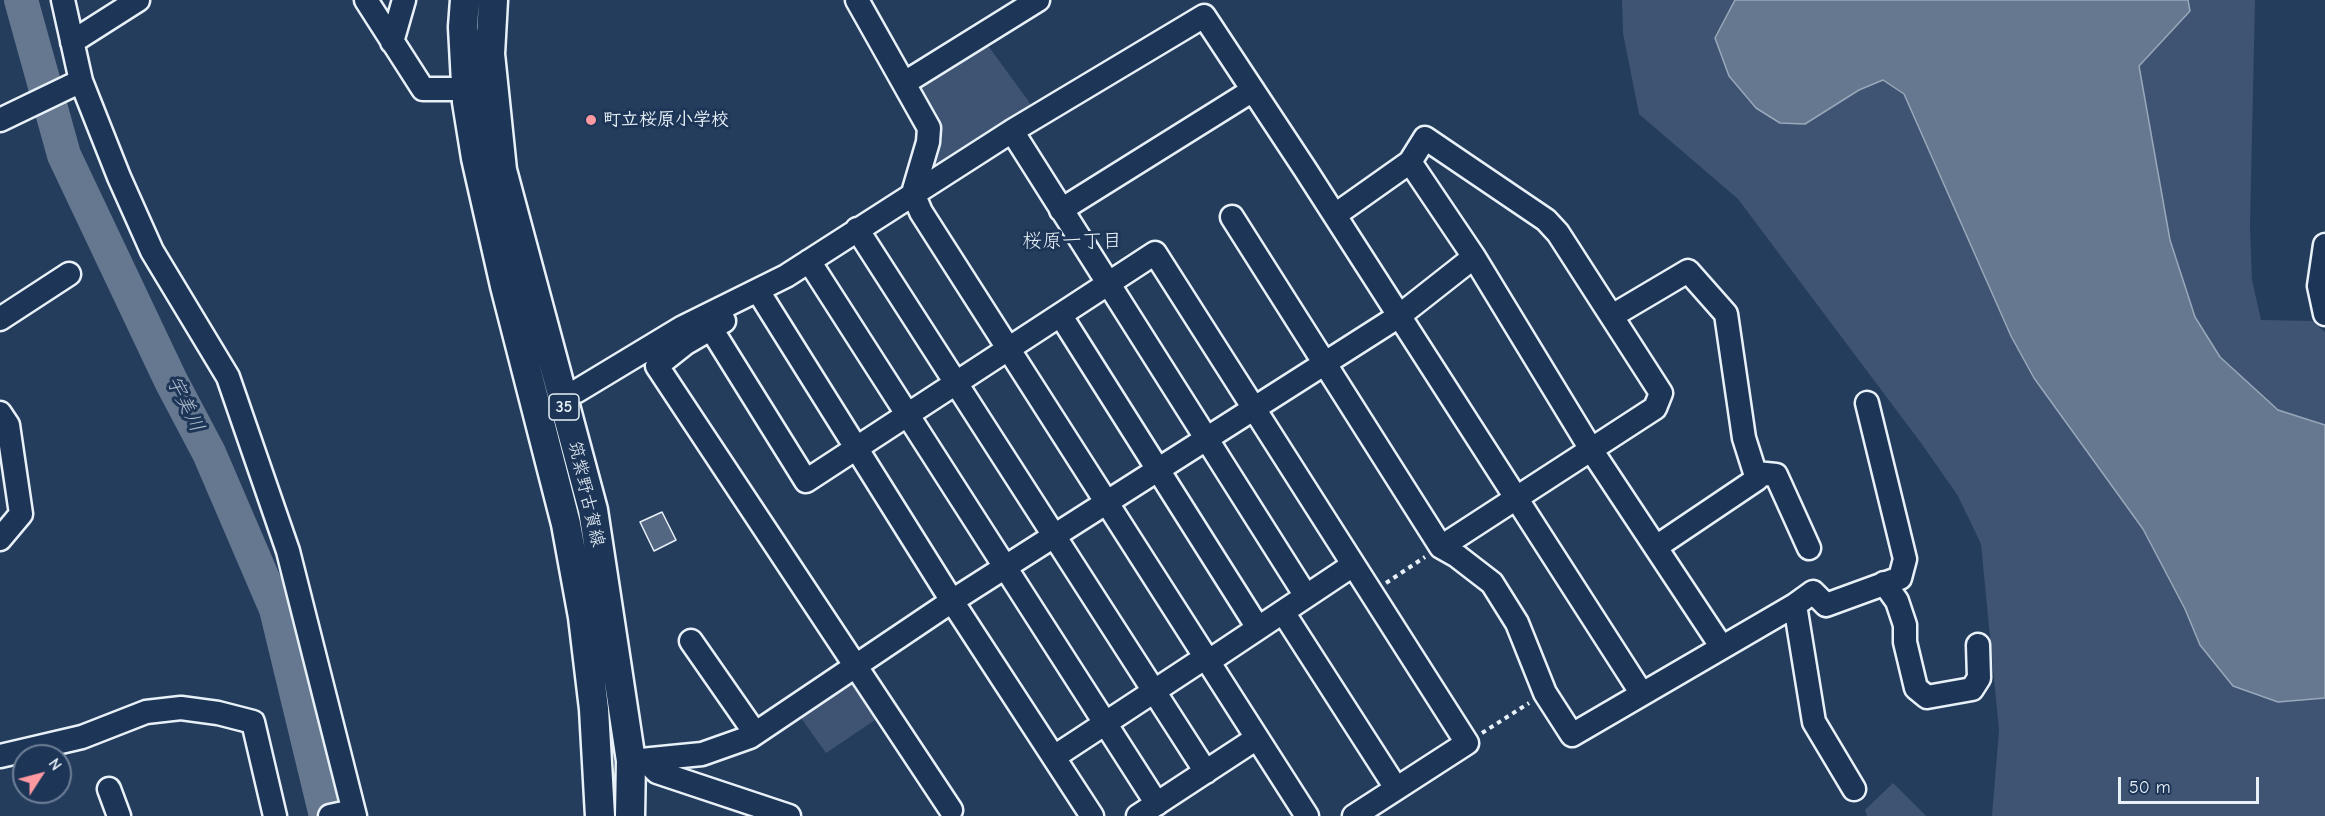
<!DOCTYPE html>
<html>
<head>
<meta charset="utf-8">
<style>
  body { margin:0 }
  #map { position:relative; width:2325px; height:816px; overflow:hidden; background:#253d5d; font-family:"Comic Neue",sans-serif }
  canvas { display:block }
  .north { position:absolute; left:12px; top:744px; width:60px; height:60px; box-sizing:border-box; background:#1d3557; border:2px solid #6e8097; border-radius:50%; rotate:54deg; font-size:16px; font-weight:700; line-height:24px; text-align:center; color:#e8f1f8 }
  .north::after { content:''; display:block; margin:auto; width:21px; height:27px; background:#ff9aa2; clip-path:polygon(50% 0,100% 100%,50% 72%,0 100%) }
  .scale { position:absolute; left:2118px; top:777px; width:141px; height:27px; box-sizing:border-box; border:3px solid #e8f1f8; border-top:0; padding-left:8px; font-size:18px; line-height:21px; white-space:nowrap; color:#e8f1f8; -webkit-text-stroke:4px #1d3557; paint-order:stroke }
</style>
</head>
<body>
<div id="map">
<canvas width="2325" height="816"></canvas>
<div class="north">N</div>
<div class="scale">50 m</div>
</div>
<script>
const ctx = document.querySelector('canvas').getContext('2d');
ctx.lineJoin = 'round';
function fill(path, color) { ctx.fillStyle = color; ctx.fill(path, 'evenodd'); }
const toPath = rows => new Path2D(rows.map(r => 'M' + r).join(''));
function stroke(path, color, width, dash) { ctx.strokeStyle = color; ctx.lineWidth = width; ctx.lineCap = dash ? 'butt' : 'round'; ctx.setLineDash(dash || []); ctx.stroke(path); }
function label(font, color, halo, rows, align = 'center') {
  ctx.font = font + ' "Comic Neue","Klee One",sans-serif'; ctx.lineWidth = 6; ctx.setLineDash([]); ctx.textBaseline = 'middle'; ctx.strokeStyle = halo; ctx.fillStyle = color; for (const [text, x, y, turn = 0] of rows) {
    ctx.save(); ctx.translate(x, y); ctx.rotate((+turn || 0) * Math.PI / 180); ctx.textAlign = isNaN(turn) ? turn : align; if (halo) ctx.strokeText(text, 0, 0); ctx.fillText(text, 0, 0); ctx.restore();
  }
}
fill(toPath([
  [1622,0,1735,0,1715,38,1729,76,1756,108,1805,124,1859,90,1883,80,1904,94,2011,336,2034,378,2143,529,2185,609,2200,645,2278,702,2325,698,2325,816,1992,816,1999,730,1981,544,1958,496,1921,443,1738,199,1639,114,1623,33],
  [2188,0,2255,0,2250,226,2252,280,2261,320,2312,321,2325,332,2325,425,2278,410,2220,357,2195,317,2170,241,2139,66,2189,11],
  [986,43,1035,110,932,174,927,168,937,122,921,90,923,80],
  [856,680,881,716,826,753,801,718],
  [1893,783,1926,816,1867,816,1865,810]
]), '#3e5472');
const water = toPath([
  [1735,0,2188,0,2190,11,2139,66,2170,240,2195,317,2220,357,2278,410,2325,425,2325,698,2278,702,2233,686,2200,645,2185,609,2143,529,2034,378,2011,336,1904,94,1883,80,1859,90,1805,124,1780,123,1756,108,1729,76,1715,38,1735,0]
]);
fill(water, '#657890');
stroke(water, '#99a8ba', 1.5);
stroke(toPath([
  [21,0,64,155,171,381,209,453,276,609,326,816]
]), '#657890', 34);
const building = toPath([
  [662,512,676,540,654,551,640,522,662,512]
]);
fill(building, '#536782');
stroke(building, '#e8f1f8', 1.5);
const minor = toPath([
  [63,0,81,81,119,177,152,251,228,377,288,551,355,816],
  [366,0,423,89,467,89],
  [857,0,929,128,928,142,913,193,921,212,1307,816],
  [72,42,138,0],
  [392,42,404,0],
  [906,82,1038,0],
  [0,120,81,81],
  [1012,131,1306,596],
  [1410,162,1474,257,1592,451,1721,646],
  [1061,210,1253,90],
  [1335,215,1410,162,1425,138,1546,220,1558,233,1661,393,1655,408,1441,547],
  [1232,217,1441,547,1457,556,1492,583,1517,623,1545,693,1572,735,1795,605,1814,722,1854,789],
  [857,229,1206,772],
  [2325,245,2319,286,2325,314],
  [809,261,1157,804],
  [758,291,952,601,1092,816],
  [1061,316,1258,628],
  [1612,316,1688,271,1726,314,1744,438,1757,479,1656,547],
  [0,319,69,274],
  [724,321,686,343,657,366,951,810],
  [712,330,806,481,1155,253,1467,743,1354,816],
  [561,396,577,391,683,327,786,276,1012,131,1204,16,1305,169,1642,694],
  [0,413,8,425,21,514,0,539],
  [1756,473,1776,475,1809,548],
  [1884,583,1897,601,1905,625,1905,642,1916,688,1927,697,1972,689,1979,678,1978,645],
  [1795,605,1813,592,1826,605,1900,578,1905,559,1867,403],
  [1283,612,1396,788],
  [691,641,755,733],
  [1209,661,1353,565],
  [0,756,82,737,146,712,181,708,218,713,253,722,275,816],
  [1054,757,1206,657],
  [645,760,657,772,789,816],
  [631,761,702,754,750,737,952,601,1399,316,1474,257],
  [109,789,119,816],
  [330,816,353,811],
  [1138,816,1257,738]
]);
const major = toPath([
  [465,0,463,27,467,102,476,158,505,286,566,524,583,617,594,709,600,816],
  [493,0,490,54,502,170,593,510,631,761,630,816]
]);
stroke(minor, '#e8f1f8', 27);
stroke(major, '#e8f1f8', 33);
stroke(toPath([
  [1386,583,1425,557],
  [1482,733,1529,703]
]), '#e8f1f8', 4, [4.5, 4.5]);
stroke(minor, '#1d3557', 22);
stroke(major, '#1d3557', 28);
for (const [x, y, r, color] of [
  [591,120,6,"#ff9aa2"]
]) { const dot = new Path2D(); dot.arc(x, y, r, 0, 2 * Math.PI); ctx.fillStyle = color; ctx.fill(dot); stroke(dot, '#1d3557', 2); }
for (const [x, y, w] of [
  [564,407,30]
]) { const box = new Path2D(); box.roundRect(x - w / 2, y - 13, w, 26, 4.5); ctx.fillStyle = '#1d3557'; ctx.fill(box); stroke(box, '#e8f1f8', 1.5); }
label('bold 16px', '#e8f1f8', null, [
  ["35",564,407]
]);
label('bold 18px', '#e8f1f8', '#1d3557', [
  ["町立桜原小学校",603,120]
], 'left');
label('18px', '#e8f1f8', '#1d3557', [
  ["筑紫野古賀線",586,494,77]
]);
label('20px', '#e8f1f8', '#1d3557', [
  ["桜原一丁目",1072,241]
]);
label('italic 20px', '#b4c1ce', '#1d3557', [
  ["宇美川",185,404,64]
]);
</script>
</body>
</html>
